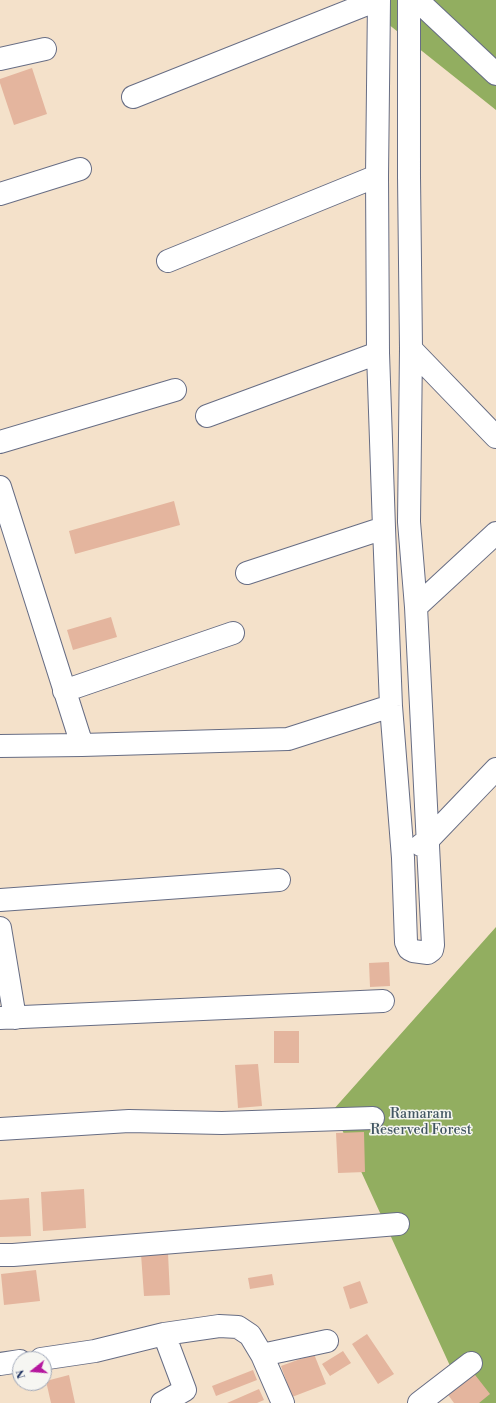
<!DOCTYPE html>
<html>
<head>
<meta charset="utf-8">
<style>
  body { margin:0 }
  #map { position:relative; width:496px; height:1403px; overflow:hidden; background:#f4e1ca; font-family:"Libre Bodoni",serif }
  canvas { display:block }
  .north { position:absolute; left:12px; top:1351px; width:40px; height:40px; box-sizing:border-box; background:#f6f6f2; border:1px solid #9ea6b7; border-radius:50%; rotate:253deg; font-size:11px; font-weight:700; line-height:16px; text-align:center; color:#1b2f5e }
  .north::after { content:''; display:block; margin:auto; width:14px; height:18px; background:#b5179e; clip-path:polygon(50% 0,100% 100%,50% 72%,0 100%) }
</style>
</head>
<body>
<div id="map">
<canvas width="496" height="1403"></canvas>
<div class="north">N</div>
</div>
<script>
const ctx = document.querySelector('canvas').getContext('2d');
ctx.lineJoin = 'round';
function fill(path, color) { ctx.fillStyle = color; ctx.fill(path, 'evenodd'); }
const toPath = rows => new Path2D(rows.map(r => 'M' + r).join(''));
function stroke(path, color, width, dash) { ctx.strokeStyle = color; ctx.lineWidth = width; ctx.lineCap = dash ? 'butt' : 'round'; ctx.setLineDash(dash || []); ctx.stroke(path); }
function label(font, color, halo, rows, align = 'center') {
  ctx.font = font + ' "Libre Bodoni",serif'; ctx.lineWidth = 3; ctx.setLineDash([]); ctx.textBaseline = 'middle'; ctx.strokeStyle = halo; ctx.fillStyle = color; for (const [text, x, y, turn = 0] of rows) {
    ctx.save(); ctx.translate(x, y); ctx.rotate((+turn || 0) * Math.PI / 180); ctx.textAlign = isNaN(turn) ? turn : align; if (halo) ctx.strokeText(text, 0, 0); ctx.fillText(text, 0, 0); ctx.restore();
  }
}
fill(toPath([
  [379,0,496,0,496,110,378,16],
  [496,927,496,1403,467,1403,333,1110]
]), '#92ae60');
fill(toPath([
  [32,68,47,114,14,125,0,83,0,79],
  [174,501,180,525,75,554,69,531],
  [111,617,117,637,73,650,67,630],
  [389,962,390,986,370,987,369,963],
  [274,1031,299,1031,299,1063,274,1063],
  [258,1064,262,1106,238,1108,235,1065],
  [364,1132,365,1172,338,1173,336,1133],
  [84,1189,86,1228,43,1231,41,1192],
  [29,1198,31,1236,0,1237,0,1200],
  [168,1253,170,1295,144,1296,141,1254],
  [36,1270,40,1301,4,1305,1,1274],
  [272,1274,274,1285,250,1289,248,1278],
  [360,1281,368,1303,350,1309,343,1287],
  [367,1334,394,1374,378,1384,352,1344],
  [343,1351,351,1363,330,1376,322,1364],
  [314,1354,326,1384,292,1397,281,1366],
  [253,1370,257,1380,216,1396,212,1386],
  [472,1371,490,1394,479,1403,454,1403,446,1392],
  [69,1375,75,1403,51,1403,46,1381],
  [259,1389,264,1400,257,1403,227,1403]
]), '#e4b59e');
const minor = toPath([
  [379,0,377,176,378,353,384,528,391,706,403,858,406,942,409,949,413,951,428,953,432,950,433,945,416,607,409,522,411,349,409,176,409,0],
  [417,0,496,74],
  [0,59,45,49],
  [133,97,377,0],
  [0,194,80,169],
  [168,261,377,176],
  [411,349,496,437],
  [207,416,378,353],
  [0,442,175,390],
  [0,487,82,745],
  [247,573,384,528],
  [416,607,496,533],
  [64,691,233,633],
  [0,746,82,745,288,739,391,706],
  [421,845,428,840,496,769],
  [0,900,279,880],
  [0,928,15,1018],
  [0,1018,383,1001],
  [0,1129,129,1121,222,1123,373,1118],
  [0,1255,13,1255,398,1224],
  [262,1355,283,1403],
  [41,1359,95,1351,164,1334],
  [0,1364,20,1361],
  [162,1403,185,1390,164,1334,219,1326,238,1327,250,1335,262,1355,327,1341],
  [419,1403,471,1363]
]);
stroke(minor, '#676d84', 24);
stroke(minor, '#fff', 22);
label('14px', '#425662', '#f6f6f2', [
  ["Ramaram",421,1115],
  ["Reserved Forest",421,1131]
]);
</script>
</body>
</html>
